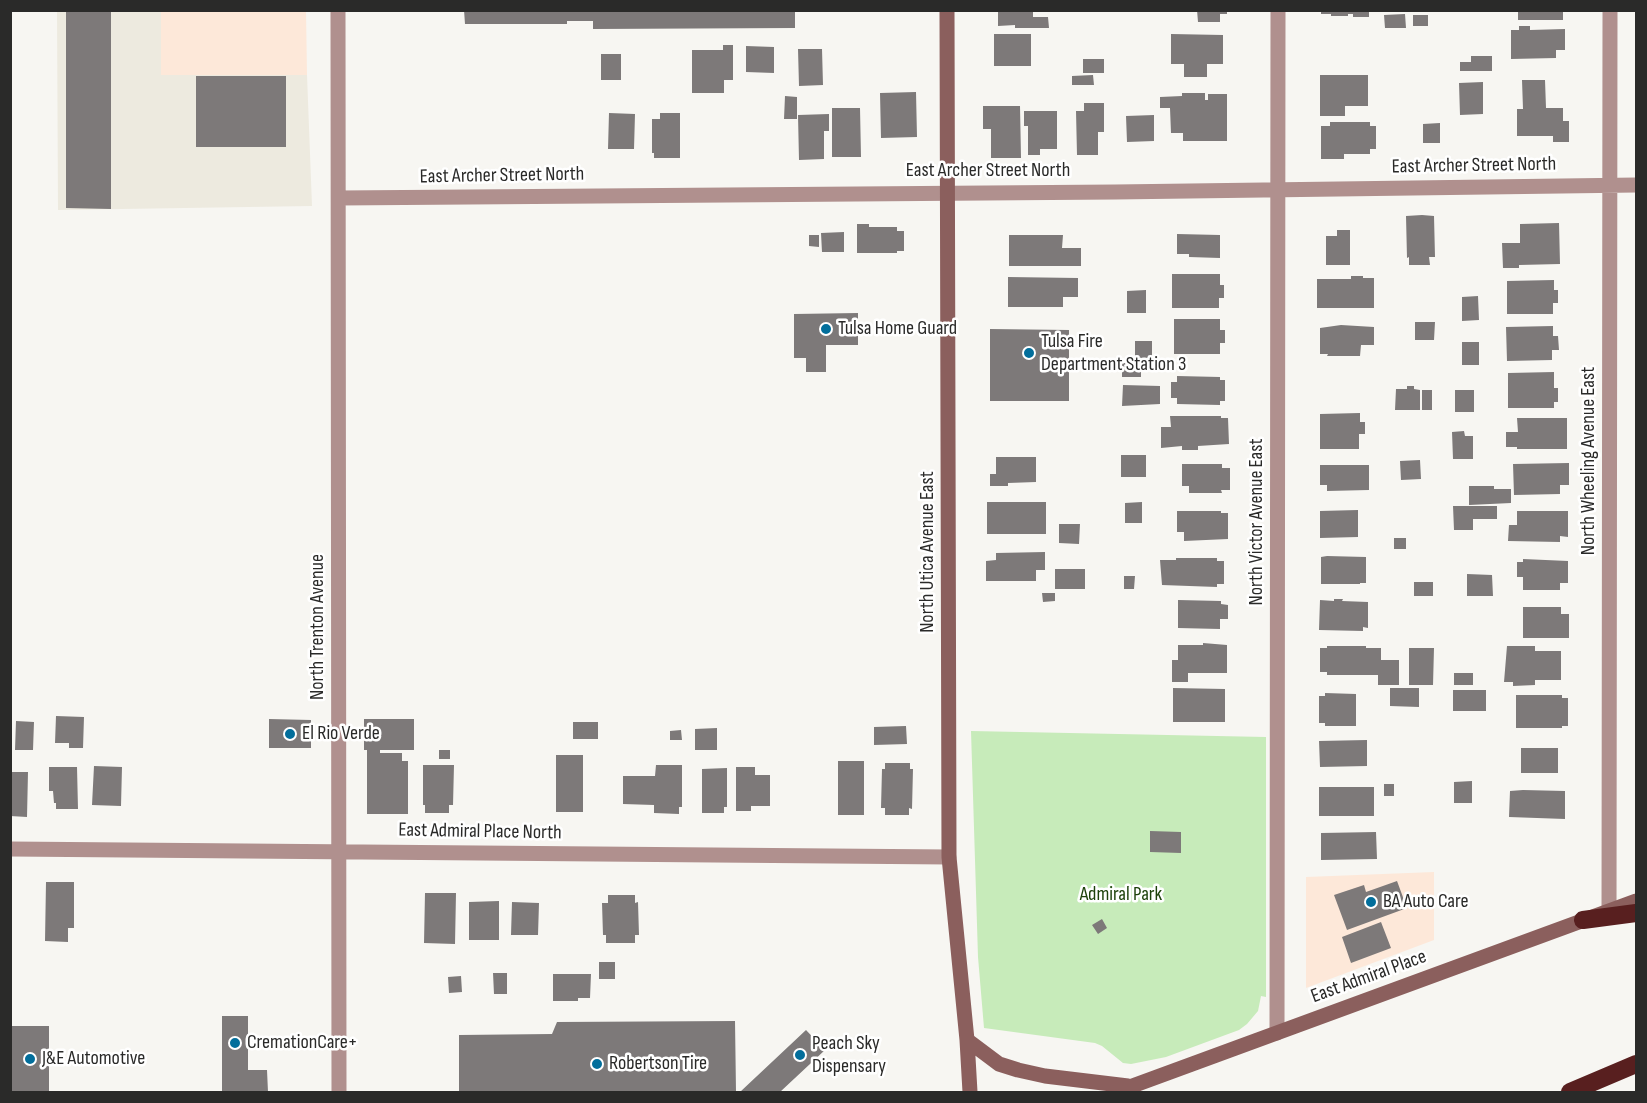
<!DOCTYPE html>
<html>
<head>
<meta charset="utf-8">
<style>
  body { margin:0 }
  #map { position:relative; width:1647px; height:1103px; overflow:hidden; background:#f7f6f2; font-family:"Sofia Sans Condensed",sans-serif }
  canvas { display:block }
  .frame { position:absolute; inset:0; border:12px solid #2a2a29; pointer-events:none }
</style>
</head>
<body>
<div id="map">
<canvas width="1647" height="1103"></canvas>
<div class="frame"></div>
</div>
<script>
const ctx = document.querySelector('canvas').getContext('2d');
ctx.lineJoin = 'round';
function fill(path, color) { ctx.fillStyle = color; ctx.fill(path, 'evenodd'); }
const toPath = rows => new Path2D(rows.map(r => 'M' + r).join(''));
function stroke(path, color, width, dash) { ctx.strokeStyle = color; ctx.lineWidth = width; ctx.lineCap = dash ? 'butt' : 'round'; ctx.setLineDash(dash || []); ctx.stroke(path); }
function label(font, color, halo, rows, align = 'center') {
  ctx.font = font + ' "Sofia Sans Condensed",sans-serif'; ctx.lineWidth = 5; ctx.setLineDash([]); ctx.textBaseline = 'middle'; ctx.strokeStyle = halo; ctx.fillStyle = color; for (const [text, x, y, turn = 0] of rows) {
    ctx.save(); ctx.translate(x, y); ctx.rotate((+turn || 0) * Math.PI / 180); ctx.textAlign = isNaN(turn) ? turn : align; if (halo) ctx.strokeText(text, 0, 0); ctx.fillText(text, 0, 0); ctx.restore();
  }
}
fill(toPath([
  [161,11,306,11,307,75,160,75],
  [1434,872,1434,940,1306,988,1306,877]
]), '#fde8d9');
fill(toPath([
  [57,11,161,11,161,75,307,75,312,206,58,210]
]), '#edeadf');
fill(toPath([
  [971,731,1266,737,1266,997,1261,996,1258,1011,1247,1024,1239,1030,1166,1057,1131,1064,1123,1063,1102,1046,1095,1043,984,1028,978,957]
]), '#c7ebba');
fill(toPath([
  [66,10,111,10,111,209,66,208],
  [464,10,795,10,795,28,593,29,593,21,567,21,567,24,465,24],
  [998,10,1033,10,1033,17,1048,17,1049,28,1015,28,1015,25,998,26],
  [1197,10,1227,10,1227,14,1220,14,1220,22,1198,22],
  [1321,10,1369,10,1369,17,1353,17,1353,14,1348,14,1348,16,1331,16,1331,14,1321,14],
  [1518,10,1563,10,1563,20,1518,20],
  [1405,14,1406,28,1385,28,1384,15],
  [1413,15,1428,15,1428,26,1413,26],
  [1519,26,1530,26,1530,30,1565,29,1565,50,1556,50,1556,58,1511,59,1511,30,1519,30],
  [994,34,1031,34,1031,66,994,66],
  [1171,34,1223,35,1223,64,1207,64,1207,77,1184,77,1184,64,1171,64],
  [723,45,733,45,733,80,724,80,724,93,692,93,692,50,723,50],
  [746,46,774,47,774,73,746,72],
  [798,49,822,49,823,85,799,86],
  [601,54,621,54,621,80,601,80],
  [1471,56,1492,56,1492,71,1460,71,1460,62,1471,62],
  [1083,59,1104,59,1104,73,1083,73],
  [1093,75,1094,85,1072,85,1072,76],
  [1320,75,1368,75,1368,106,1345,106,1345,116,1320,116],
  [196,76,286,76,286,147,196,147],
  [1522,80,1545,80,1546,108,1563,108,1563,121,1569,121,1569,142,1553,142,1553,136,1517,136,1517,109,1523,109],
  [1483,82,1483,114,1460,115,1459,83],
  [916,92,917,137,881,138,880,93],
  [1182,93,1205,93,1205,100,1208,100,1208,94,1227,94,1227,141,1183,141,1183,133,1171,133,1170,108,1160,108,1160,97,1182,96],
  [785,96,797,97,797,119,784,119],
  [1084,103,1104,103,1104,132,1098,132,1098,155,1077,155,1076,111,1084,111],
  [983,106,1020,106,1021,158,991,158,991,129,983,129],
  [832,108,860,108,861,157,832,157],
  [1024,111,1057,111,1057,149,1040,149,1040,155,1028,155,1028,126,1024,126],
  [609,113,635,114,634,149,608,149],
  [660,113,680,113,680,158,654,158,654,153,652,153,652,119,660,119],
  [829,114,829,131,824,131,824,159,799,160,798,115],
  [1154,115,1154,141,1127,142,1126,116],
  [1330,122,1370,122,1370,126,1376,126,1376,149,1370,149,1370,154,1344,154,1344,159,1321,159,1321,126,1330,126],
  [1440,123,1440,143,1423,143,1423,124],
  [1422,215,1434,216,1435,257,1429,257,1430,265,1409,265,1409,257,1407,258,1406,216],
  [1559,223,1560,264,1519,265,1519,268,1503,268,1502,243,1520,243,1520,224],
  [857,224,869,224,869,227,897,227,897,231,904,231,904,251,897,251,897,253,857,253],
  [1337,230,1350,230,1350,265,1326,265,1326,236,1337,236],
  [844,232,844,252,822,252,821,233],
  [1177,234,1220,235,1220,258,1189,257,1189,254,1177,254],
  [809,235,819,235,819,247,809,246],
  [1009,235,1063,235,1062,248,1081,248,1081,266,1009,266],
  [1172,274,1220,274,1220,285,1224,285,1224,298,1219,298,1219,308,1172,308],
  [1351,276,1363,276,1363,278,1374,278,1374,308,1317,308,1317,279,1351,279],
  [1008,277,1078,278,1078,297,1063,297,1063,307,1008,307],
  [1554,280,1554,290,1558,290,1558,303,1553,303,1553,314,1507,314,1507,281],
  [1146,290,1146,313,1127,313,1127,291],
  [1478,296,1479,320,1462,321,1462,297],
  [858,313,858,345,826,345,826,372,806,372,806,358,794,358,794,314],
  [1174,319,1220,319,1220,330,1225,330,1225,343,1220,343,1220,354,1174,354],
  [1415,322,1435,322,1434,340,1415,340],
  [1341,325,1374,327,1374,345,1361,345,1360,356,1327,356,1328,354,1320,354,1320,328],
  [1553,326,1553,336,1558,336,1559,350,1552,350,1552,360,1507,361,1506,327],
  [990,329,1069,330,1069,401,990,401],
  [1135,341,1152,341,1152,360,1135,360],
  [1462,342,1479,342,1479,365,1462,365],
  [1122,363,1141,363,1141,377,1122,377],
  [1554,372,1554,388,1558,388,1558,402,1554,402,1554,408,1508,408,1508,373],
  [1177,376,1220,377,1220,380,1225,380,1225,401,1220,401,1220,405,1177,404,1177,398,1171,398,1171,382,1177,382],
  [1123,385,1160,386,1160,404,1122,406],
  [1407,386,1414,386,1414,389,1420,390,1420,410,1395,410,1396,389,1407,389],
  [1422,390,1432,390,1432,410,1422,410],
  [1455,390,1474,390,1474,412,1455,412],
  [1360,413,1360,422,1365,422,1365,434,1359,434,1359,449,1320,449,1320,414],
  [1170,416,1221,416,1221,418,1228,418,1229,444,1198,446,1198,450,1182,450,1182,446,1161,448,1161,427,1171,427],
  [1517,418,1567,418,1567,449,1517,449,1517,447,1506,447,1506,432,1518,432],
  [1464,431,1465,436,1473,436,1473,459,1453,459,1452,432],
  [1121,455,1146,455,1146,477,1121,477],
  [996,457,1036,457,1036,482,1008,483,1008,486,990,486,990,474,996,474],
  [1420,460,1421,479,1401,480,1400,461],
  [1569,463,1569,485,1560,485,1560,494,1514,495,1513,464],
  [1182,464,1222,464,1222,468,1230,468,1230,490,1221,490,1222,493,1189,493,1189,486,1182,486],
  [1320,465,1369,465,1369,490,1327,491,1327,485,1320,485],
  [1469,486,1494,486,1494,489,1511,489,1511,503,1469,505],
  [987,502,1046,502,1046,534,987,534],
  [1142,502,1142,523,1125,523,1125,503],
  [1453,506,1497,506,1497,519,1473,519,1473,530,1454,530],
  [1358,510,1358,537,1320,538,1320,511],
  [1177,511,1221,511,1221,513,1228,513,1228,539,1184,541,1184,532,1177,532],
  [1517,511,1568,511,1568,537,1560,536,1560,542,1508,541,1509,525,1517,525],
  [1059,524,1080,524,1079,544,1059,543],
  [1394,538,1406,538,1406,549,1394,549],
  [1045,552,1045,570,1036,570,1036,581,986,581,986,561,996,560,996,553],
  [1327,556,1366,557,1366,583,1360,583,1360,584,1321,584,1321,557],
  [1176,558,1217,558,1217,561,1224,561,1224,584,1217,584,1217,587,1162,585,1160,560,1176,560],
  [1523,559,1568,561,1568,583,1560,583,1560,590,1523,590,1523,577,1517,577,1517,562,1523,562],
  [1055,569,1085,569,1085,589,1055,589],
  [1467,574,1492,575,1493,596,1467,596],
  [1124,576,1135,576,1134,589,1124,589],
  [1414,582,1433,582,1433,596,1414,596],
  [1042,593,1055,593,1055,601,1043,602],
  [1334,599,1343,599,1342,601,1368,602,1368,628,1363,627,1363,631,1319,630,1320,600,1334,601],
  [1178,600,1221,601,1221,604,1228,605,1228,619,1220,619,1220,629,1178,628],
  [1523,607,1561,607,1561,614,1569,614,1569,638,1523,638],
  [1203,643,1227,645,1227,673,1188,673,1188,682,1172,682,1172,660,1178,660,1178,645,1203,645],
  [1327,646,1366,646,1366,648,1381,648,1381,660,1399,660,1399,685,1378,685,1378,675,1327,675,1327,672,1320,672,1320,648,1327,648],
  [1507,646,1535,646,1535,651,1561,651,1561,680,1535,680,1535,685,1513,686,1513,682,1504,682],
  [1409,648,1434,648,1433,685,1409,685],
  [1454,673,1473,673,1473,685,1454,685],
  [1173,688,1225,689,1225,722,1173,722],
  [1390,688,1419,688,1419,707,1390,706],
  [1453,690,1486,690,1486,711,1453,711],
  [1325,693,1356,694,1356,726,1325,726,1325,723,1319,723,1319,696,1325,696],
  [1516,695,1562,695,1562,698,1568,698,1568,726,1562,726,1562,728,1516,728],
  [56,716,84,717,83,748,69,748,69,743,55,743],
  [269,719,311,720,311,748,269,748],
  [364,719,414,719,414,750,380,750,380,753,402,753,402,761,408,761,408,814,367,814,367,750,364,750],
  [16,721,34,722,33,750,15,750],
  [573,722,598,722,598,739,573,739],
  [906,726,907,744,874,745,874,727],
  [717,728,717,750,695,750,695,729],
  [681,730,682,740,670,740,670,731],
  [1367,740,1367,766,1320,767,1319,741],
  [1521,748,1558,748,1558,773,1521,773],
  [439,750,450,750,450,759,439,759],
  [556,755,583,755,583,812,556,812],
  [838,761,864,761,864,815,838,815],
  [885,763,910,763,910,769,913,769,912,809,909,808,909,815,885,815,885,808,881,808,882,769,885,769],
  [423,765,454,765,453,805,449,805,449,813,425,813,425,805,423,805],
  [656,765,682,765,682,807,679,807,679,814,654,813,654,805,623,804,623,776,655,776],
  [94,766,122,767,121,806,92,805],
  [49,767,77,767,78,809,56,809,56,803,54,803,53,791,49,791],
  [736,767,755,767,755,775,770,775,770,806,751,806,751,811,736,811],
  [727,768,727,807,724,807,724,813,702,813,702,769],
  [10,772,28,772,27,817,10,816],
  [1472,781,1472,803,1454,803,1454,782],
  [1384,784,1394,784,1394,796,1384,796],
  [1319,787,1374,787,1374,816,1319,816],
  [1523,790,1565,791,1565,819,1509,817,1510,791],
  [1150,831,1181,832,1181,853,1150,852],
  [1376,832,1377,859,1321,860,1321,833],
  [1397,881,1407,908,1347,930,1334,895,1364,885,1366,892],
  [46,882,74,882,74,928,68,928,68,942,45,941],
  [425,893,456,893,455,944,424,943],
  [608,895,635,895,635,903,638,902,639,935,635,935,635,943,606,943,606,935,603,935,602,903,608,903],
  [499,901,499,940,469,940,469,902],
  [512,902,539,903,538,935,511,935],
  [1102,919,1107,928,1098,934,1092,925],
  [1381,922,1391,948,1351,963,1342,937],
  [599,962,615,962,615,979,599,979],
  [493,973,507,973,507,994,494,994],
  [553,974,591,974,590,998,578,998,578,1001,553,1001],
  [461,976,462,992,449,993,448,977],
  [222,1016,248,1016,248,1070,267,1070,268,1092,222,1092],
  [735,1021,736,1092,459,1092,459,1035,552,1034,557,1022],
  [10,1026,49,1026,49,1092,10,1092],
  [806,1030,825,1050,780,1092,740,1092]
]), '#7d7979');
stroke(toPath([
  [338,10,339,1092],
  [339,198,1115,192,1636,185],
  [10,849,949,857],
  [1609,911,1610,10],
  [1277,1033,1278,10]
]), '#b0908e', 15);
stroke(toPath([
  [947,10,949,857,967,1040,970,1092],
  [967,1040,999,1064,1018,1070,1045,1076,1128,1086],
  [1116,1092,1636,901]
]), '#8b5f5d', 15);
stroke(toPath([
  [1583,920,1636,913],
  [1570,1092,1636,1064]
]), '#581f1f', 18);
for (const [x, y, r, color] of [
  [826,329,6,"#026e9b"],
  [1029,353,6,"#026e9b"],
  [290,734,6,"#026e9b"],
  [1371,902,6,"#026e9b"],
  [235,1043,6,"#026e9b"],
  [800,1055,6,"#026e9b"],
  [30,1059,6,"#026e9b"],
  [597,1064,6,"#026e9b"]
]) { const dot = new Path2D(); dot.arc(x, y, r, 0, 2 * Math.PI); ctx.fillStyle = color; ctx.fill(dot); stroke(dot, '#fff', 2); }
label('20px', '#2a2a29', '#fff', [
  ["East Archer Street North",1474,166,-1],
  ["East Archer Street North",988,171],
  ["East Archer Street North",502,176,-1],
  ["North Wheeling Avenue East",1589,461,-90],
  ["North Victor Avenue East",1257,522,-90],
  ["North Utica Avenue East",928,552,-90],
  ["North Trenton Avenue",318,627,-90],
  ["East Admiral Place North",480,832,1],
  ["East Admiral Place",1369,977,-20]
]);
label('20px', '#2a2a29', '#fff', [
  ["Tulsa Home Guard",838,329],
  ["Tulsa Fire",1041,342],
  ["Department Station 3",1041,365],
  ["El Rio Verde",302,734],
  ["BA Auto Care",1383,902],
  ["CremationCare+",247,1043],
  ["Peach Sky",812,1044],
  ["Dispensary",812,1067],
  ["J&E Automotive",42,1059],
  ["Robertson Tire",609,1064]
], 'left');
label('20px', '#1d410a', '#fff', [
  ["Admiral Park",1121,895]
]);
</script>
</body>
</html>
